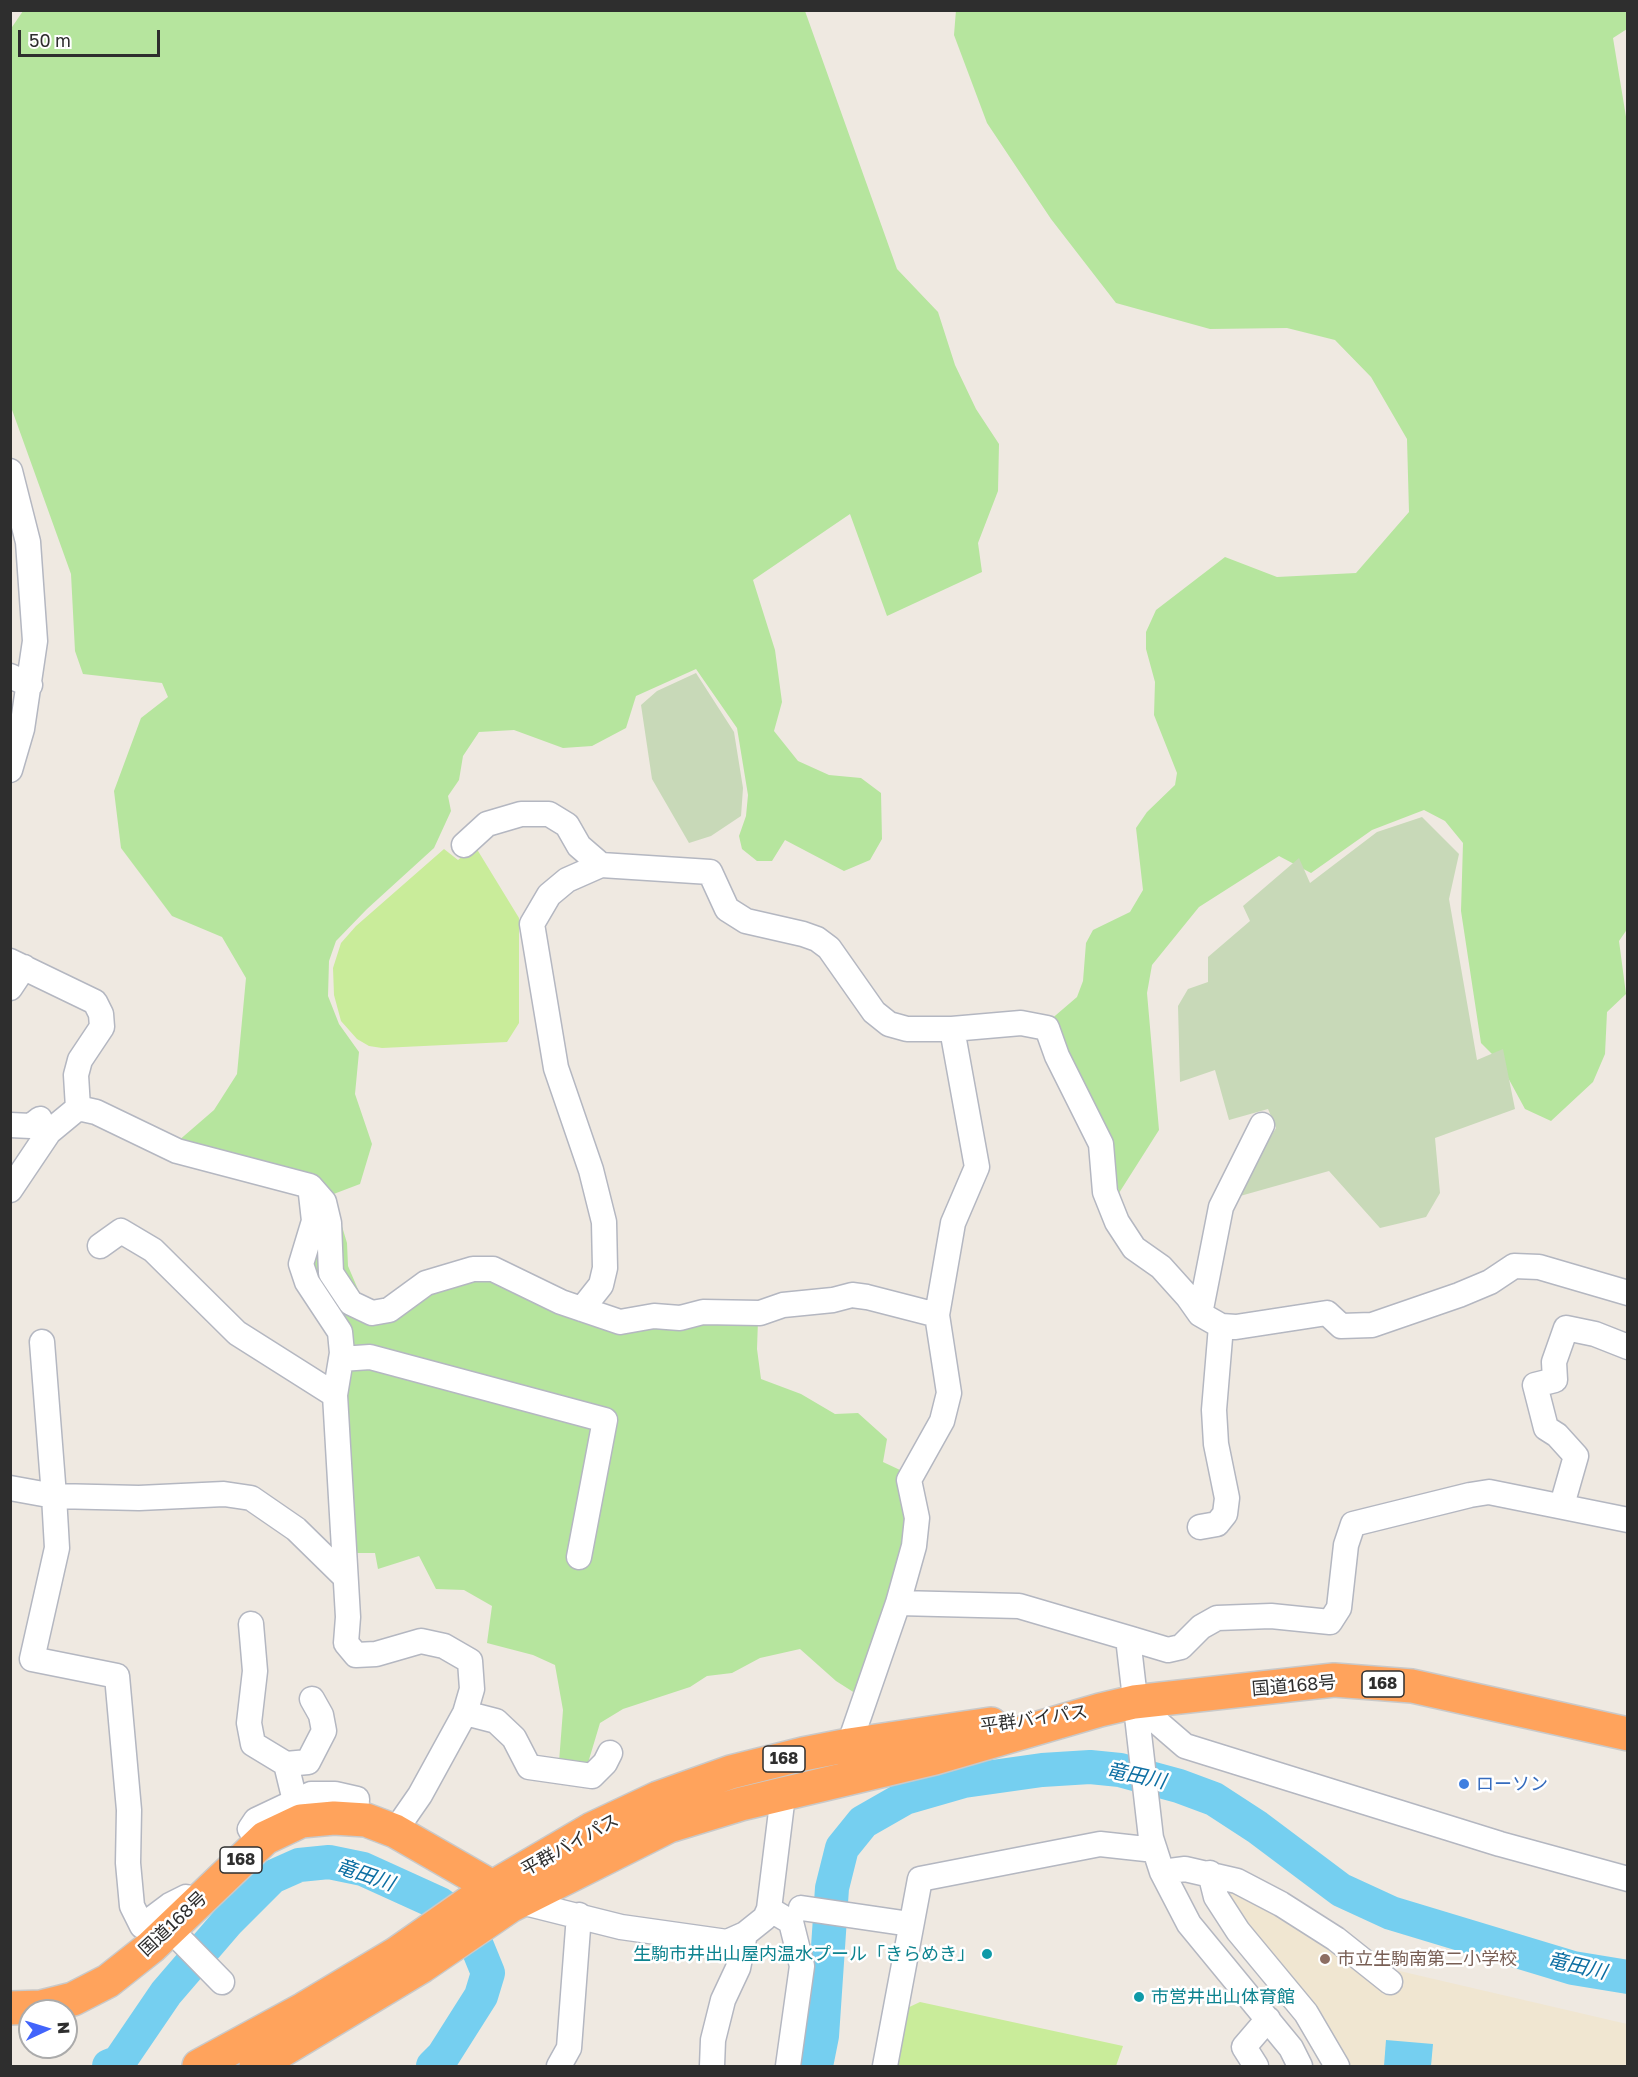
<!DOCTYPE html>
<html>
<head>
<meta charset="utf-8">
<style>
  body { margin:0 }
  #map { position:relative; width:1638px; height:2077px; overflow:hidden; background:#efe9e1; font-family:"Golos Text",sans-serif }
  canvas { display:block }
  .frame { position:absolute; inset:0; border:12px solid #2e2e2e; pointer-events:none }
  .north { position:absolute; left:18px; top:1999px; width:60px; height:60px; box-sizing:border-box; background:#fff; border:2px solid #ababab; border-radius:50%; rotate:86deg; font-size:16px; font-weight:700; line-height:24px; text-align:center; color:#2e2e2e }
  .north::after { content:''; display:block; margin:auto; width:21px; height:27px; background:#4264fb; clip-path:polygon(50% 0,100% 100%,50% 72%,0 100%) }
  .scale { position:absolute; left:18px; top:30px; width:142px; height:27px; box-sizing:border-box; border:3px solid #2e2e2e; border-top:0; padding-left:8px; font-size:18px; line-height:21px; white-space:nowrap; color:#2e2e2e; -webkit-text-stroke:4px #fff; paint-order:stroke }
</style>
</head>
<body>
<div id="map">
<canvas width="1638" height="2077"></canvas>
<div class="frame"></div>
<div class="north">N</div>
<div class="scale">50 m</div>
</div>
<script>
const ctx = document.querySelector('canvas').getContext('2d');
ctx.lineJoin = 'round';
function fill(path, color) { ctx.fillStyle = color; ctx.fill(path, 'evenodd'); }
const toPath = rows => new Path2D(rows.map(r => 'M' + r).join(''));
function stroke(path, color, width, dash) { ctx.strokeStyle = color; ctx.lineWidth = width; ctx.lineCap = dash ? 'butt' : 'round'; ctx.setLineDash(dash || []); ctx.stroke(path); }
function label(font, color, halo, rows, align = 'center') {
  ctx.font = font + ' "Golos Text","Noto Sans JP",sans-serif'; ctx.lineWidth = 5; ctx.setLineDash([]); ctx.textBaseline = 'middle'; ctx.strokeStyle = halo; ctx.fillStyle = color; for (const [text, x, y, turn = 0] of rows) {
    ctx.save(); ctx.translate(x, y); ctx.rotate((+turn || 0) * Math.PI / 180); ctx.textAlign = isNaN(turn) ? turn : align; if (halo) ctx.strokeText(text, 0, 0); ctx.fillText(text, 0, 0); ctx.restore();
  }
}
fill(toPath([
  [1224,1869,1391,1969,1627,2024,1627,2066,1348,2066,1291,1980,1226,1896]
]), '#f0e6d1');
fill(toPath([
  [956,10,1627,11,1627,29,1613,38,1628,129,1628,928,1619,941,1626,994,1607,1012,1605,1054,1593,1082,1551,1121,1525,1109,1499,1061,1481,1043,1461,911,1463,843,1445,821,1424,810,1372,830,1311,873,1279,856,1199,907,1152,965,1147,993,1159,1130,1119,1193,1110,1145,1049,1021,1077,997,1083,981,1086,943,1093,930,1130,912,1143,890,1136,828,1147,812,1175,785,1177,773,1154,715,1155,682,1146,649,1146,632,1156,610,1225,557,1277,577,1356,573,1409,512,1407,439,1371,377,1335,340,1287,328,1210,329,1116,303,1051,219,987,123,954,35],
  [23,11,805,11,897,269,938,312,955,365,976,409,999,444,998,491,978,543,982,572,887,616,850,514,753,580,775,650,782,702,774,731,798,761,829,775,861,778,881,793,882,839,870,860,844,871,785,840,772,861,757,861,742,849,739,836,746,816,748,795,737,728,696,669,636,696,626,728,592,746,563,748,514,730,479,732,463,756,459,780,448,796,451,811,434,848,367,909,336,941,329,961,328,996,339,1024,359,1052,355,1094,372,1144,360,1184,331,1195,326,1185,302,1174,177,1142,214,1110,237,1074,246,978,222,937,172,916,121,848,114,791,141,718,168,697,162,683,83,674,75,651,71,574,11,407,10,30],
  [338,1213,347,1243,348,1266,369,1315,417,1300,465,1280,500,1279,550,1310,709,1321,758,1320,757,1349,761,1379,801,1394,835,1414,858,1413,887,1439,883,1462,900,1470,909,1525,858,1695,836,1681,800,1649,760,1658,732,1673,707,1676,690,1687,623,1709,600,1723,588,1763,559,1762,563,1710,555,1665,533,1655,487,1643,492,1606,464,1590,436,1589,419,1556,378,1569,375,1553,355,1553,343,1418,349,1368,314,1286,313,1238]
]), '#b6e59e');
fill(toPath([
  [696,673,734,732,743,788,741,816,711,836,689,843,652,779,641,705,657,691],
  [1422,817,1459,854,1449,899,1477,1060,1503,1049,1515,1109,1435,1138,1440,1193,1426,1217,1380,1228,1329,1171,1233,1198,1276,1128,1268,1109,1229,1120,1215,1070,1180,1082,1178,1006,1188,989,1208,982,1208,957,1250,921,1243,906,1299,858,1310,883,1377,832]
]), '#c8d9b8');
fill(toPath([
  [475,846,519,918,519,1023,507,1042,382,1048,369,1046,357,1039,341,1021,334,995,333,968,341,943,356,926,444,849,458,860],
  [920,2002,1123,2046,1116,2066,888,2066,905,2009]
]), '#c9ec9a');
fill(toPath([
  [1386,2040,1433,2044,1431,2066,1384,2066]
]), '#75cff0');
stroke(toPath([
  [109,2066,119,2062,166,1993,228,1921,272,1877,299,1865,329,1862,363,1869,440,1904,468,1924,488,1973,481,1996,443,2056,433,2066],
  [816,2066,822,2036,832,1888,842,1848,863,1822,905,1798,964,1781,1042,1770,1090,1767,1120,1770,1179,1786,1214,1799,1257,1827,1341,1890,1391,1913,1573,1968,1628,1977]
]), '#75cff0', 34);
const minor = toPath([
  [10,471,28,542,35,641,22,729,10,770],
  [10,676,30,685],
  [464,845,487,824,521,814,549,814,567,825,579,846,601,865],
  [10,961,95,1002,101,1014,102,1027,80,1060,76,1075,78,1108],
  [10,988,24,967],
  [10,1125,31,1126,40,1119],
  [10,1190,49,1132,78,1108,96,1112,177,1151,310,1186,324,1202,329,1223,331,1273,351,1303,372,1313,389,1310,426,1283,473,1269,493,1269,561,1302,620,1322,654,1316,680,1318,703,1312,760,1313,783,1305,833,1300,852,1295,867,1297,937,1315],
  [311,1194,314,1221,301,1264,307,1282,340,1332,342,1353,335,1395,348,1617,346,1643,356,1655,376,1654,421,1641,444,1646,470,1661,472,1689,465,1713,420,1795,395,1831],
  [100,1246,121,1231,153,1250,237,1333,335,1395],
  [582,1309,601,1285,605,1268,604,1222,591,1170,556,1068,532,924,549,895,567,880,601,865,710,872,727,909,746,921,803,934,817,939,829,948,874,1012,889,1024,907,1029,952,1029,1021,1023,1047,1028,1057,1056,1101,1144,1105,1192,1117,1222,1134,1248,1161,1267,1188,1297,1200,1314,1221,1326,1236,1327,1327,1313,1341,1326,1372,1325,1459,1295,1490,1282,1514,1266,1539,1267,1628,1293],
  [1200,1314,1221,1207,1262,1125],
  [42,1342,54,1496,139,1498,224,1494,251,1498,296,1529,345,1577],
  [341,1359,370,1357,605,1420,579,1557],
  [10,1488,54,1496,57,1548,32,1659,117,1676,129,1810,128,1863,132,1906,142,1926,170,1905,186,1897,198,1901],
  [1562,1505,1576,1456,1557,1435,1546,1428,1535,1385,1555,1380,1554,1362,1566,1328,1595,1334,1628,1347],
  [1200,1527,1217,1524,1225,1514,1227,1498,1216,1444,1214,1410,1221,1326],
  [898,1603,1019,1606,1128,1638,1151,1838,1162,1872,1189,1924,1291,2048,1300,2066],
  [251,1624,255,1671,249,1723,253,1744,286,1764,295,1801],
  [1128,1638,1168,1650,1181,1647,1201,1627,1217,1618,1271,1616,1330,1622,1339,1608,1346,1545,1353,1524,1470,1495,1489,1492,1628,1520],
  [1134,1702,1185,1746,1500,1844,1628,1879],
  [465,1713,496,1721,514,1738,529,1767,592,1776,605,1763,610,1753],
  [849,1745,898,1603,914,1546,917,1518,909,1480,942,1421,949,1393,937,1315,953,1223,977,1167,952,1029],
  [286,1764,308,1762,324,1731,321,1715,312,1699],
  [259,1843,250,1829,256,1820,311,1794,335,1794,357,1799,356,1819],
  [1162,1872,1185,1869,1237,1881,1281,1904,1336,1939,1390,1982],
  [1210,1873,1216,1897,1238,1931,1306,2013,1337,2066],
  [521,1902,621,1927,727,1942,745,1934,765,1918,769,1909,783,1795],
  [801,1908,910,1924],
  [769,1909,791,1922,802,1966,788,2066],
  [170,1929,222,1982],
  [559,2066,569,2048,579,1915],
  [712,2066,713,2040,723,2000,738,1968,745,1934],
  [885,2066,920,1879,1100,1844,1155,1850],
  [1256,2066,1244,2047,1268,2019]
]);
const highway = toPath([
  [10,2008,41,2007,73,1999,108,1981,151,1947,265,1838,301,1821,334,1818,366,1820,395,1831,508,1896],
  [199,2066,304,2009,396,1954,486,1891,592,1829,658,1798,731,1772,803,1754,849,1745,991,1724],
  [256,2066,422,1966,510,1906,669,1826,741,1804,935,1758,1100,1710,1134,1702,1334,1680,1412,1686,1628,1734]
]);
stroke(minor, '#b4b7c1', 27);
stroke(highway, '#c9c9c9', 36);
stroke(minor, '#fff', 24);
stroke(highway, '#ffa35c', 33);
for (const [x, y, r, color] of [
  [1464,1784,6,"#3f7fe0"],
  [987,1954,6,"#0f9aa8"],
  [1325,1959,6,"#8d6e63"],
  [1139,1997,6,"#0f9aa8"]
]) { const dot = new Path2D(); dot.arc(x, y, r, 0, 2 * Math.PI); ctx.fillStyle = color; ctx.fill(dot); stroke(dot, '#fff', 2); }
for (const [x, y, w] of [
  [1383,1684,42],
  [784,1759,42],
  [241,1860,42]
]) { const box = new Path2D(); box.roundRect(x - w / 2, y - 13, w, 26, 4.5); ctx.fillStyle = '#fff'; ctx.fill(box); stroke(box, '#2e2e2e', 1.5); }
label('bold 16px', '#2e2e2e', null, [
  ["168",1383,1684],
  ["168",784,1759],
  ["168",241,1860]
]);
label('18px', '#2e2e2e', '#fff', [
  ["国道168号",1294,1686,-5],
  ["平群バイパス",1034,1719,-8],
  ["平群バイパス",570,1845,-29],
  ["国道168号",173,1924,-43]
]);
label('18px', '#366cbe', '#fff', [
  ["ローソン",1476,1784]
], 'left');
label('18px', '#0d838f', '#fff', [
  ["生駒市井出山屋内温水プール「きらめき」",975,1954],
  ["市営井出山体育館",1151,1997,"left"]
], 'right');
label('18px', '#785e54', '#fff', [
  ["市立生駒南第二小学校",1337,1959]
], 'left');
label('italic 20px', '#0d6fa3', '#fff', [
  ["竜田川",1136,1776,12],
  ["竜田川",365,1875,19],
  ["竜田川",1577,1966,13]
]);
</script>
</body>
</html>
